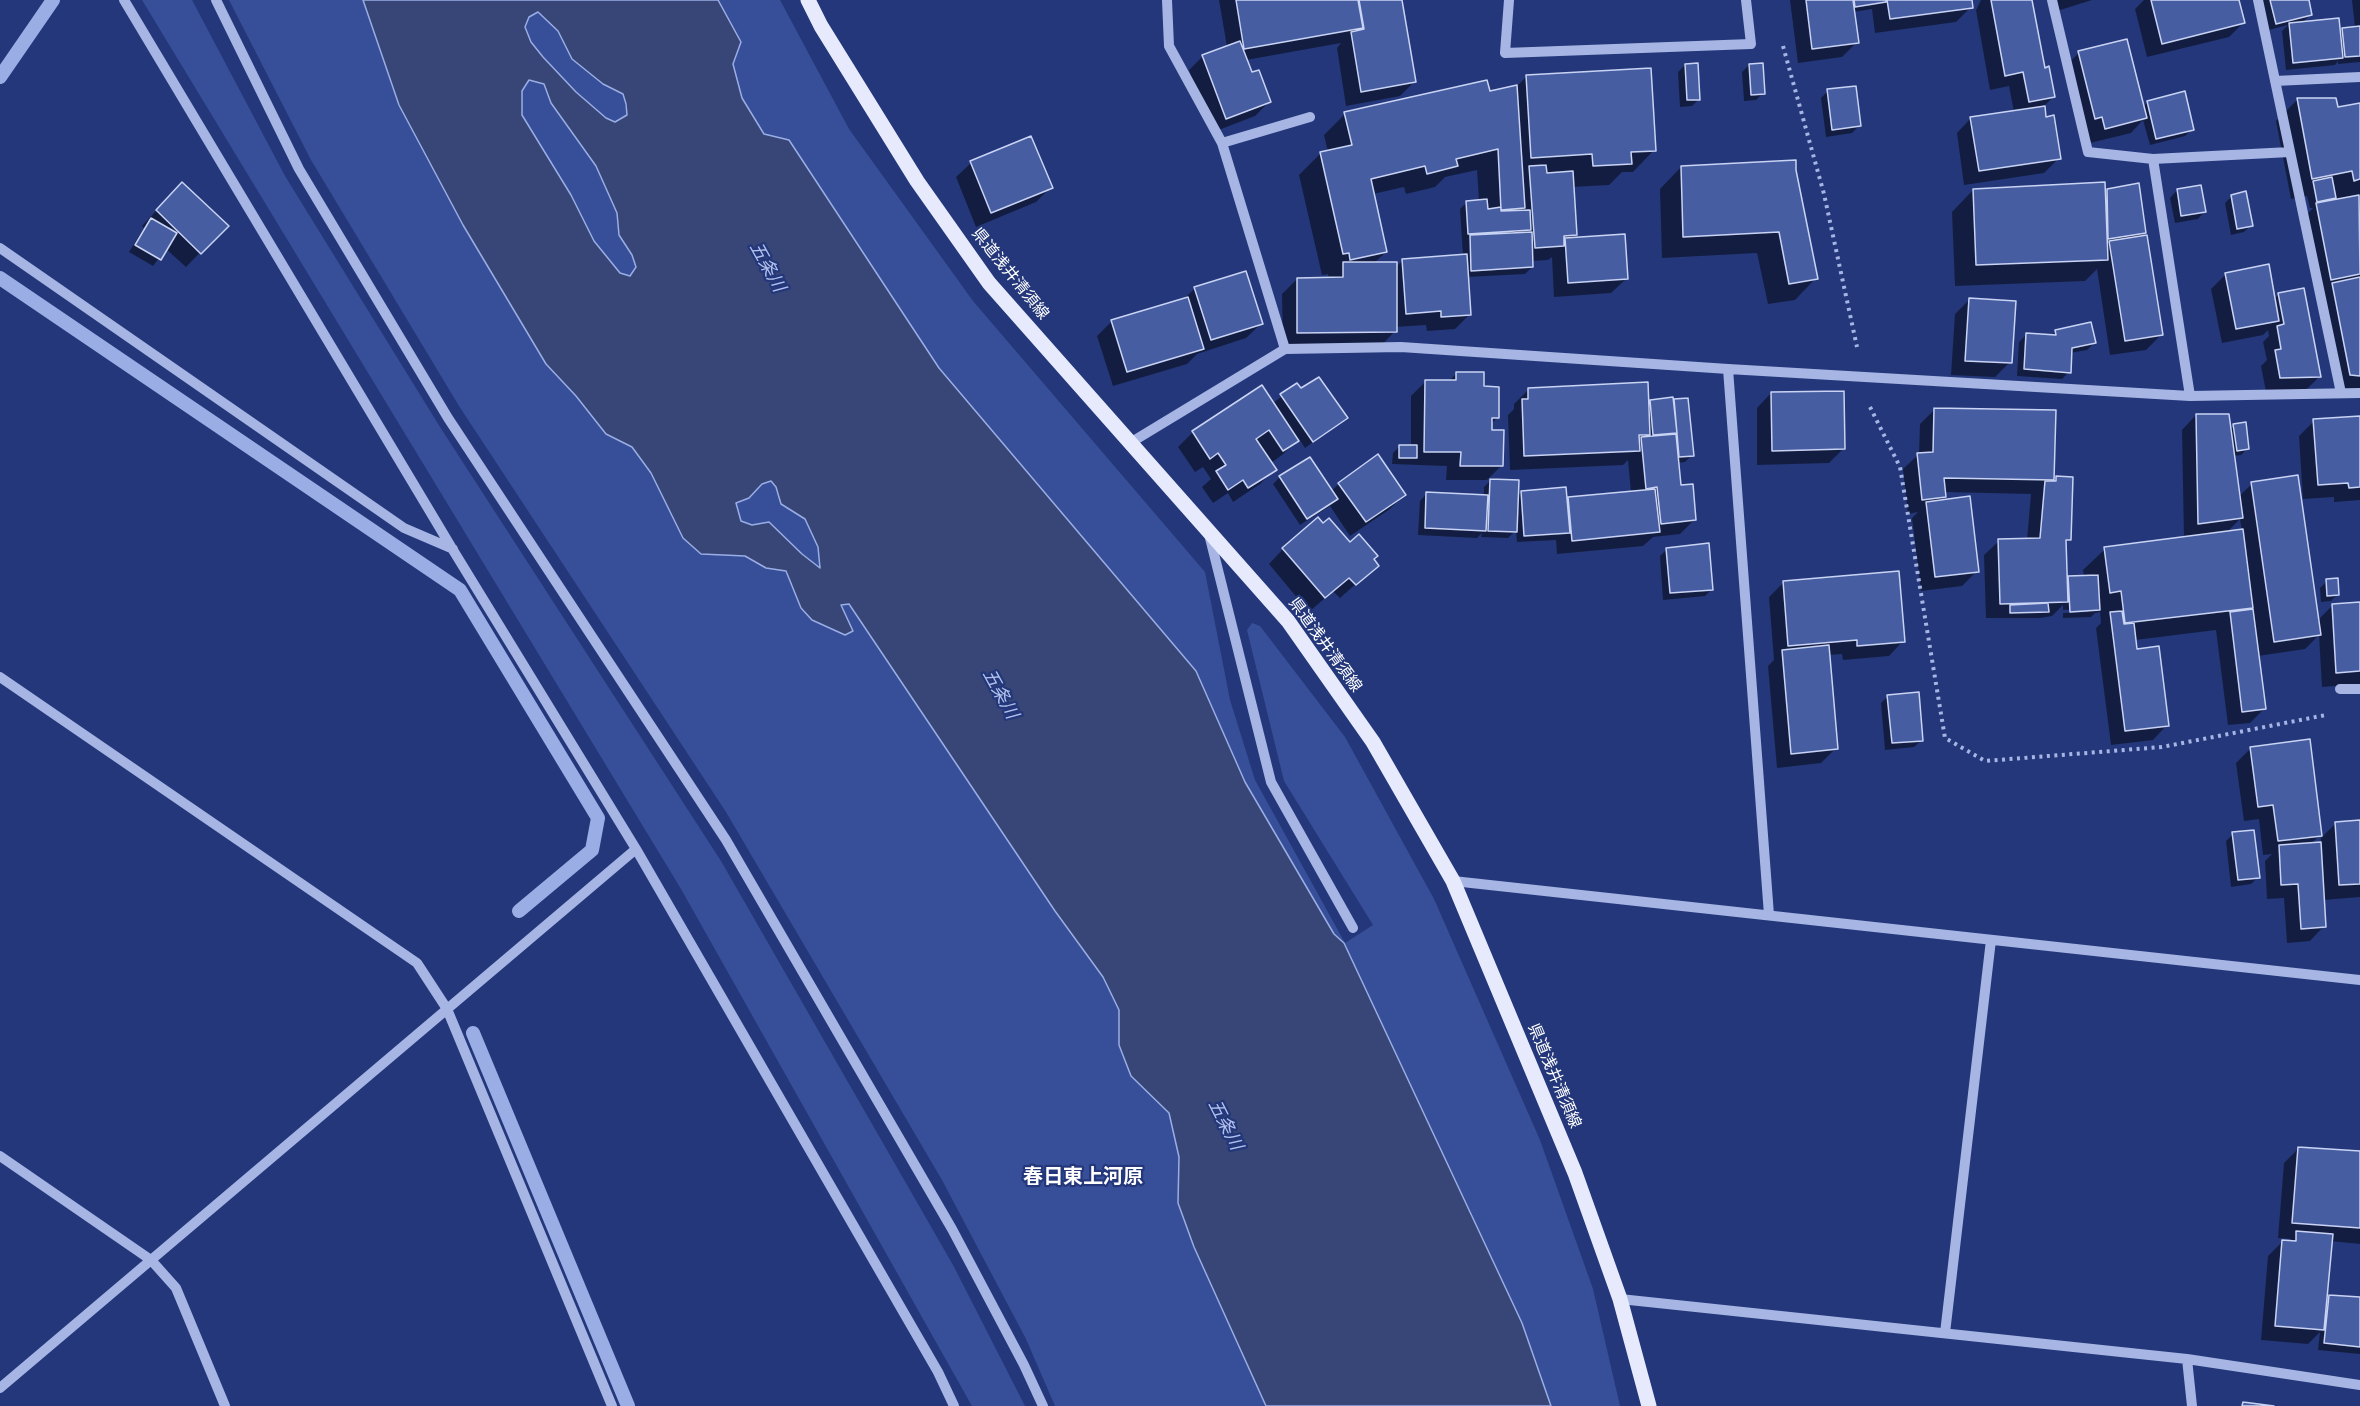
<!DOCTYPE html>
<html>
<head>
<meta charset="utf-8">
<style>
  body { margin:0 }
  canvas { display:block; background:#23377a }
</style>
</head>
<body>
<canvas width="2360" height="1406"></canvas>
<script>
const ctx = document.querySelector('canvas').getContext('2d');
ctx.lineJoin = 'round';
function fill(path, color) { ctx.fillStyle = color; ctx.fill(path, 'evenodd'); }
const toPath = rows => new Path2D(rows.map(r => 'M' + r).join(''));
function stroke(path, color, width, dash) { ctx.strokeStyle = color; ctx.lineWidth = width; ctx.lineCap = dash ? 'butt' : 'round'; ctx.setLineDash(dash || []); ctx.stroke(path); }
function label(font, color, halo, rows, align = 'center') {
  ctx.font = font + ' "PT Sans Narrow","Noto Sans JP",sans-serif'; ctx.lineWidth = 4.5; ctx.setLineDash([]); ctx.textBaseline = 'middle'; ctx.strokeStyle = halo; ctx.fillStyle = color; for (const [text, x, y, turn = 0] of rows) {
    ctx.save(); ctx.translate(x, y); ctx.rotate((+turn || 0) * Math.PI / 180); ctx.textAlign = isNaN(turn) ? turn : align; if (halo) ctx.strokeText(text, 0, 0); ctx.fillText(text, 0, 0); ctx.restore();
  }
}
fill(toPath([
  [142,0,192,0,285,176,440,427,721,861,953,1265,1025,1406,972,1406,681,889],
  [229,0,363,0,399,105,463,225,546,364,576,396,606,434,632,447,651,473,683,538,701,554,745,556,766,568,786,571,801,609,812,620,845,635,853,631,841,604,849,604,1055,911,1103,977,1119,1010,1119,1045,1131,1076,1169,1113,1179,1157,1178,1204,1194,1247,1266,1406,1055,1406,1026,1339,942,1180,726,812,459,406,311,160],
  [718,0,780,0,849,129,973,301,1205,572,1230,700,1255,780,1345,943,1373,925,1284,781,1247,630,1252,623,1260,626,1345,737,1434,899,1540,1140,1593,1289,1620,1406,1551,1406,1522,1323,1344,943,1334,934,1245,782,1196,671,939,368,789,140,765,134,742,98,733,64,741,42],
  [538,12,558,31,572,59,603,84,623,94,627,115,615,122,606,118,576,92,543,57,531,42,525,26,529,17],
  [529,80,544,84,551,103,596,166,617,213,619,235,632,255,636,267,630,277,620,273,594,241,571,195,522,115,522,91],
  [771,480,776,487,781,504,805,519,818,547,821,569,802,554,769,523,752,525,741,521,736,503,749,498,762,484]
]), '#374e98');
const water = toPath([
  [363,0,718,0,741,42,733,64,742,98,764,134,789,140,939,368,1196,671,1245,782,1334,934,1344,943,1522,1323,1551,1406,1266,1406,1194,1247,1178,1203,1179,1157,1169,1113,1131,1076,1119,1045,1119,1010,1103,977,1055,911,849,604,841,605,853,631,845,635,812,620,801,608,786,571,766,568,745,556,701,554,683,538,651,473,632,447,606,434,576,396,546,364,463,225,399,105,363,0],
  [538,12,558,31,572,59,603,84,623,94,626,104,627,115,615,122,606,118,576,92,543,57,531,42,525,27,529,17,538,12],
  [529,80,544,84,551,103,596,166,617,213,619,235,632,255,636,267,630,276,620,273,594,241,571,195,522,115,522,91,529,80],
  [771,481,776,487,781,504,805,519,818,547,820,568,802,554,769,522,752,525,741,521,736,503,749,498,762,484,771,481]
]);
fill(water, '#374677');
stroke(water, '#9aaee5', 1.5);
fill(toPath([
  [1219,0,1401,0,1415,81,1400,96,1346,106,1337,48,1341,43,1246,60,1251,74,1269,102,1255,116,1211,133,1189,70,1203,56,1227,47],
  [1790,0,1970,0,1971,7,1956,22,1875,33,1872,9,1853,12,1857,42,1842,57,1798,63],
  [1981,0,2031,0,2044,70,2054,96,2044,106,2045,118,2059,158,2044,173,1964,185,1957,133,1971,118,2014,112,2009,86,1990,90,1976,10],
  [2051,0,2092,0,2054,12],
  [2144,0,2237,0,2243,23,2229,37,2147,57,2135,9],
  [2261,0,2307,0,2311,14,2302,23,2339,33,2343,29,2355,28,2352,0,2360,0,2360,62,2338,64,2338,61,2335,65,2286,70,2282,31,2288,25,2269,30],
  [2079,53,2142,107,2148,102,2192,129,2185,136,2150,145,2143,120,2131,133,2090,143,2064,67],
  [1685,65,1699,99,1692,106,1680,107,1678,72],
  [1749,65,1763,93,1756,100,1744,101,1742,72],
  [1527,76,1654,150,1633,172,1622,172,1609,185,1572,187,1575,235,1571,239,1626,279,1611,293,1554,297,1552,257,1548,260,1531,261,1532,267,1525,274,1467,277,1470,314,1455,329,1427,331,1426,325,1395,327,1395,331,1381,346,1283,347,1282,294,1297,279,1329,279,1328,274,1322,275,1299,175,1320,154,1328,152,1324,135,1345,114,1489,93,1516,87],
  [1477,170,1479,201,1467,202,1460,209,1463,256,1402,261,1396,267,1374,263,1386,252,1373,194,1404,187,1406,194,1435,187,1445,177],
  [1828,91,1859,126,1852,133,1826,137,1821,98],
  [2335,99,2337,109,2360,103,2360,196,2357,196,2360,211,2360,392,2336,389,2302,219,2313,208,2310,208,2307,196,2291,199,2276,121,2297,100],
  [1030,138,1051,187,1036,202,976,227,956,177,971,163],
  [1794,162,1816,278,1795,300,1768,304,1757,253,1662,258,1660,189,1681,167],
  [1973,190,2104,195,2108,190,2145,232,2139,238,2161,335,2146,350,2110,355,2097,269,2085,281,1955,286,1952,212],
  [2177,190,2205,211,2198,219,2175,223,2170,198],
  [2232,196,2251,225,2244,232,2231,235,2225,203],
  [168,198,226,226,186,267,166,249,153,266,129,252,144,228,142,226],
  [2226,274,2274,299,2278,295,2302,290,2319,377,2305,391,2266,392,2261,366,2267,360,2263,342,2269,336,2268,330,2263,335,2222,343,2211,289],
  [1195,288,1261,324,1246,338,1197,354,1187,364,1113,386,1097,336,1112,321,1184,299],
  [1970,299,2010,362,1995,377,1951,375,1955,314],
  [2056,331,2094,343,2087,350,2070,353,2069,372,2062,379,2017,376,2019,342,2026,335,2051,336],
  [1457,373,1482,388,1497,418,1491,424,1491,432,1502,465,1487,480,1518,481,1517,497,1521,492,1566,501,1569,499,1631,493,1628,460,1623,465,1510,470,1508,415,1514,409,1514,404,1528,390,1647,404,1650,401,1687,399,1692,455,1685,462,1677,463,1679,487,1694,520,1680,534,1653,537,1643,546,1557,554,1556,540,1517,542,1516,530,1508,538,1481,537,1482,533,1477,538,1418,535,1420,501,1427,493,1484,496,1484,487,1491,480,1446,480,1447,466,1392,464,1393,453,1400,446,1411,446,1411,396,1426,381,1449,381],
  [1681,427,1684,429,1677,436,1673,436],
  [1297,385,1301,391,1346,418,1305,448,1299,439,1282,455,1271,463,1275,469,1260,484,1233,502,1228,493,1213,503,1202,487,1211,479,1203,467,1195,472,1178,447,1193,432,1273,403],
  [1771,393,1844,448,1829,463,1757,465,1757,408],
  [1935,409,2054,412,2053,481,2056,478,2070,539,2064,544,2066,580,2069,577,2084,577,2083,570,2105,549,2184,538,2182,430,2196,415,2230,430,2234,426,2248,448,2241,455,2233,456,2239,496,2252,484,2317,621,2333,605,2360,603,2360,684,2322,687,2319,635,2305,649,2258,656,2264,709,2250,723,2228,725,2216,630,2135,640,2136,651,2167,725,2153,740,2111,745,2096,628,2101,623,2100,612,2095,613,2091,617,2063,618,2063,613,2088,612,2088,609,2063,610,2063,605,2052,616,2040,618,1986,618,1984,555,1999,541,2027,540,2031,494,1944,492,1944,496,1939,502,1977,571,1962,586,1921,591,1912,518,1918,512,1908,514,1903,469,1919,454,1920,424],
  [2240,519,2242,531,2226,533],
  [2360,417,2360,500,2334,502,2334,497,2303,499,2299,436,2314,421],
  [1280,477,1331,491,1339,484,1404,494,1390,509,1350,536,1330,506,1300,525,1273,484],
  [1323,525,1372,559,1377,565,1340,598,1333,591,1309,612,1269,564,1283,549],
  [1667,549,1712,589,1705,596,1663,600,1660,556],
  [2327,581,2338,594,2331,601,2321,602,2320,588],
  [1783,583,1903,641,1889,656,1843,660,1842,654,1828,655,1836,748,1821,763,1777,768,1768,666,1774,660,1769,597],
  [1888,696,1922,740,1914,747,1885,750,1881,703],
  [2251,748,2320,835,2311,844,2321,844,2321,838,2335,824,2360,822,2360,897,2323,900,2324,926,2310,941,2287,943,2284,898,2267,899,2265,861,2272,854,2263,855,2259,819,2244,821,2236,763],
  [2233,834,2258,877,2251,884,2231,887,2226,841],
  [2299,1148,2360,1153,2360,1244,2330,1241,2325,1301,2330,1296,2360,1299,2360,1354,2318,1350,2320,1332,2308,1344,2261,1340,2268,1256,2283,1241,2288,1242,2291,1239,2278,1238,2284,1163]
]), '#0007');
stroke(toPath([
  [0,77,53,0],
  [0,278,460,590,598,818,592,850,519,911],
  [473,1033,628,1406]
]), '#9aaee5', 14);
const building = toPath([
  [1236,0,1358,0,1363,28,1244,49,1236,0],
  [1359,0,1402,0,1416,82,1361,92,1351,32,1364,29,1359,0],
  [1806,0,1853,0,1859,43,1812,49,1806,0],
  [1854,0,1886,0,1886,2,1855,7,1854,0],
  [1887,0,1972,0,1973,8,1890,19,1887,0],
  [1991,0,2032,0,2045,68,2049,66,2055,97,2029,102,2023,72,2005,76,1991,0],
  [2151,0,2239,0,2245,23,2162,44,2151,0],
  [2270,0,2309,0,2312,15,2276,24,2270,0],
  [2339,18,2343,58,2293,63,2289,23,2339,18],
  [2360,26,2360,56,2345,57,2342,28,2360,26],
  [2127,39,2147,118,2105,129,2102,117,2095,119,2078,51,2127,39],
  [1240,41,1252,72,1259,70,1271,102,1226,119,1202,55,1240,41],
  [1698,63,1700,100,1687,100,1685,64,1698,63],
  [1763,63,1765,94,1751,95,1749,64,1763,63],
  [1651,68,1656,151,1631,152,1632,164,1593,166,1592,154,1531,158,1526,75,1651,68],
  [1487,80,1490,91,1517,85,1525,208,1501,210,1498,149,1456,159,1458,166,1427,174,1425,166,1371,179,1387,252,1350,260,1349,253,1343,254,1320,152,1352,145,1344,112,1487,80],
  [1856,86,1861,126,1832,130,1827,89,1856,86],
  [2185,91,2194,130,2156,139,2147,101,2185,91],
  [2297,98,2336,98,2338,107,2360,103,2360,179,2354,181,2352,171,2312,179,2297,98],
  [2045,106,2046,117,2054,115,2061,159,1979,171,1970,117,2045,106],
  [1031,136,1053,188,991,213,970,161,1031,136],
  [1796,160,1796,170,1818,279,1789,284,1779,232,1683,237,1681,166,1796,160],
  [1546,165,1547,173,1573,171,1577,235,1564,236,1564,246,1535,248,1529,166,1546,165],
  [2332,177,2336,198,2317,202,2313,181,2332,177],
  [182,182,229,226,201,254,156,210,182,182],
  [2105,182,2108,260,1976,265,1973,189,2105,182],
  [2139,183,2146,233,2108,239,2107,189,2139,183],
  [2201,185,2206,212,2181,216,2177,189,2201,185],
  [2246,191,2253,226,2237,229,2231,195,2246,191],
  [2359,195,2360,274,2331,280,2316,203,2359,195],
  [1487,199,1488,209,1501,207,1501,211,1530,210,1531,230,1468,234,1466,201,1487,199],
  [151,218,177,233,161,260,135,245,151,218],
  [1532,232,1533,267,1471,271,1470,235,1532,232],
  [1625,234,1628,279,1568,283,1565,238,1625,234],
  [2147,235,2163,335,2125,341,2109,241,2147,235],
  [1467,254,1471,315,1441,317,1441,311,1406,314,1402,259,1467,254],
  [1343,262,1397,262,1397,332,1297,333,1297,278,1343,277,1343,262],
  [2269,264,2279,321,2236,329,2225,273,2269,264],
  [1246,271,1263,324,1211,340,1194,287,1246,271],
  [2360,277,2360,376,2350,375,2332,283,2360,277],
  [2304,288,2321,377,2280,378,2275,350,2281,349,2277,326,2284,324,2278,293,2304,288],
  [1188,297,1204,349,1127,372,1111,320,1188,297],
  [1969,298,2016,301,2012,363,1965,361,1969,298],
  [2091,322,2096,343,2072,348,2071,373,2024,369,2026,333,2056,335,2055,330,2091,322],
  [1456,372,1484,372,1484,386,1499,387,1499,418,1492,418,1492,430,1504,430,1503,466,1460,466,1461,452,1424,452,1425,380,1456,380,1456,372],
  [1319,377,1348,418,1313,442,1280,394,1297,383,1301,388,1319,377],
  [1648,382,1650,435,1639,435,1640,451,1524,456,1522,399,1528,399,1528,388,1648,382],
  [1262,385,1299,441,1283,451,1269,430,1256,439,1277,470,1248,488,1243,480,1228,490,1216,471,1226,465,1218,453,1210,459,1192,431,1262,385],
  [1844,391,1845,449,1772,451,1771,392,1844,391],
  [1673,397,1677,433,1653,435,1650,400,1673,397],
  [1688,398,1694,456,1679,457,1674,399,1688,398],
  [1934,408,2056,410,2054,480,1944,478,1946,497,1922,500,1917,453,1933,452,1934,408],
  [2196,414,2229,414,2243,518,2198,524,2196,414],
  [2360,416,2360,487,2349,488,2348,483,2318,485,2313,419,2360,416],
  [2246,422,2249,449,2237,451,2233,424,2246,422],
  [1676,434,1681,485,1693,484,1696,520,1661,524,1657,487,1646,489,1641,437,1676,434],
  [1399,445,1417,445,1417,458,1399,458,1399,445],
  [1378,454,1406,495,1366,522,1338,483,1378,454],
  [1310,457,1338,499,1307,519,1279,476,1310,457],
  [2298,475,2321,635,2274,642,2251,482,2298,475],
  [2056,476,2073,477,2071,540,2066,540,2068,602,2000,604,1998,539,2040,538,2045,481,2056,481,2056,476],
  [1490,479,1519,480,1517,532,1488,531,1490,479],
  [1566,487,1570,533,1524,536,1521,491,1566,487],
  [1655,489,1660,532,1572,541,1568,497,1655,489],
  [1426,492,1488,495,1486,531,1425,528,1426,492],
  [1970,496,1979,572,1935,577,1926,502,1970,496],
  [1318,517,1323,523,1329,518,1350,542,1359,534,1378,556,1374,559,1379,566,1356,585,1349,578,1325,598,1282,548,1318,517],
  [2243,529,2253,608,2125,623,2121,591,2110,593,2104,547,2243,529],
  [1709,543,1713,590,1670,593,1666,548,1709,543],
  [1899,571,1905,642,1857,646,1857,640,1788,646,1783,581,1899,571],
  [2098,575,2100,610,2070,612,2068,576,2098,575],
  [2338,578,2339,595,2327,596,2326,579,2338,578],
  [2360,602,2360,671,2336,673,2332,604,2360,602],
  [2048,603,2049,612,2010,613,2010,605,2048,603],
  [2253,609,2266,709,2242,712,2230,612,2253,609],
  [2122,611,2124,624,2134,623,2137,649,2159,646,2169,726,2125,731,2110,612,2122,611],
  [1829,645,1838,749,1791,754,1782,650,1829,645],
  [1919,692,1923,741,1892,743,1887,695,1919,692],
  [2310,739,2322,836,2278,841,2273,805,2258,807,2250,747,2310,739],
  [2360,820,2360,884,2339,885,2335,822,2360,820],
  [2254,830,2260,878,2238,880,2232,832,2254,830],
  [2321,842,2326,927,2301,929,2298,884,2281,885,2279,845,2321,842],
  [2298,1147,2360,1151,2360,1228,2292,1223,2298,1147],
  [2296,1231,2333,1234,2324,1330,2275,1326,2282,1240,2296,1241,2296,1231],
  [2329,1295,2360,1297,2360,1347,2324,1343,2329,1295],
  [2243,1402,2274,1406,2242,1406,2243,1402]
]);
fill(building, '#475da1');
stroke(building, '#c9d3f4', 1.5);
stroke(toPath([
  [1783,46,1824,194,1857,347],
  [1870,407,1900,467,1945,738,1985,761,2162,747,2326,715]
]), '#a6b5e4', 4, [3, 4.5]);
stroke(toPath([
  [124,0,453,550,636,849,938,1372,954,1406],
  [216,0,299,169,448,418,726,840,952,1229,1024,1365,1043,1406],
  [1167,0,1169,46,1222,143,1285,349],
  [1509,0,1505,53,1751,44,1746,0],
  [2052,0,2088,152,2153,159,2290,152],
  [2258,0,2341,393],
  [2275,81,2360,77],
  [1222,143,1310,117],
  [2153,159,2190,396],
  [0,248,404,528,453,549],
  [1728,369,1769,915],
  [1130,443,1285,349,1401,347,1728,369,2190,396,2360,393],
  [1209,534,1271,782,1353,928],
  [0,677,417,963,447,1009,612,1406],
  [2340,689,2360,689],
  [1453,881,2360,980],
  [0,1156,151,1260,176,1288,225,1406],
  [1620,1299,2187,1359,2360,1385],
  [1945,1333,1991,940],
  [2187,1359,2192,1406],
  [0,1388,636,849]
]), '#a6b5e4', 10);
stroke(toPath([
  [808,0,821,26,917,181,989,283,1288,621,1373,742,1453,881,1575,1173,1620,1299,1649,1406]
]), '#e6eafc', 15);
label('16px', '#fff', '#23377a', [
  ["県道浅井清須線",1010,274,51],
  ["県道浅井清須線",1325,645,54],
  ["県道浅井清須線",1554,1076,67]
]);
label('italic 18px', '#b1c0ec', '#23377a', [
  ["五条川",767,267,61],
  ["五条川",1000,694,61],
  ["五条川",1225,1125,63]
]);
label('bold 20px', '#fff', '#23377a', [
  ["春日東上河原",1083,1177]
]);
</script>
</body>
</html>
